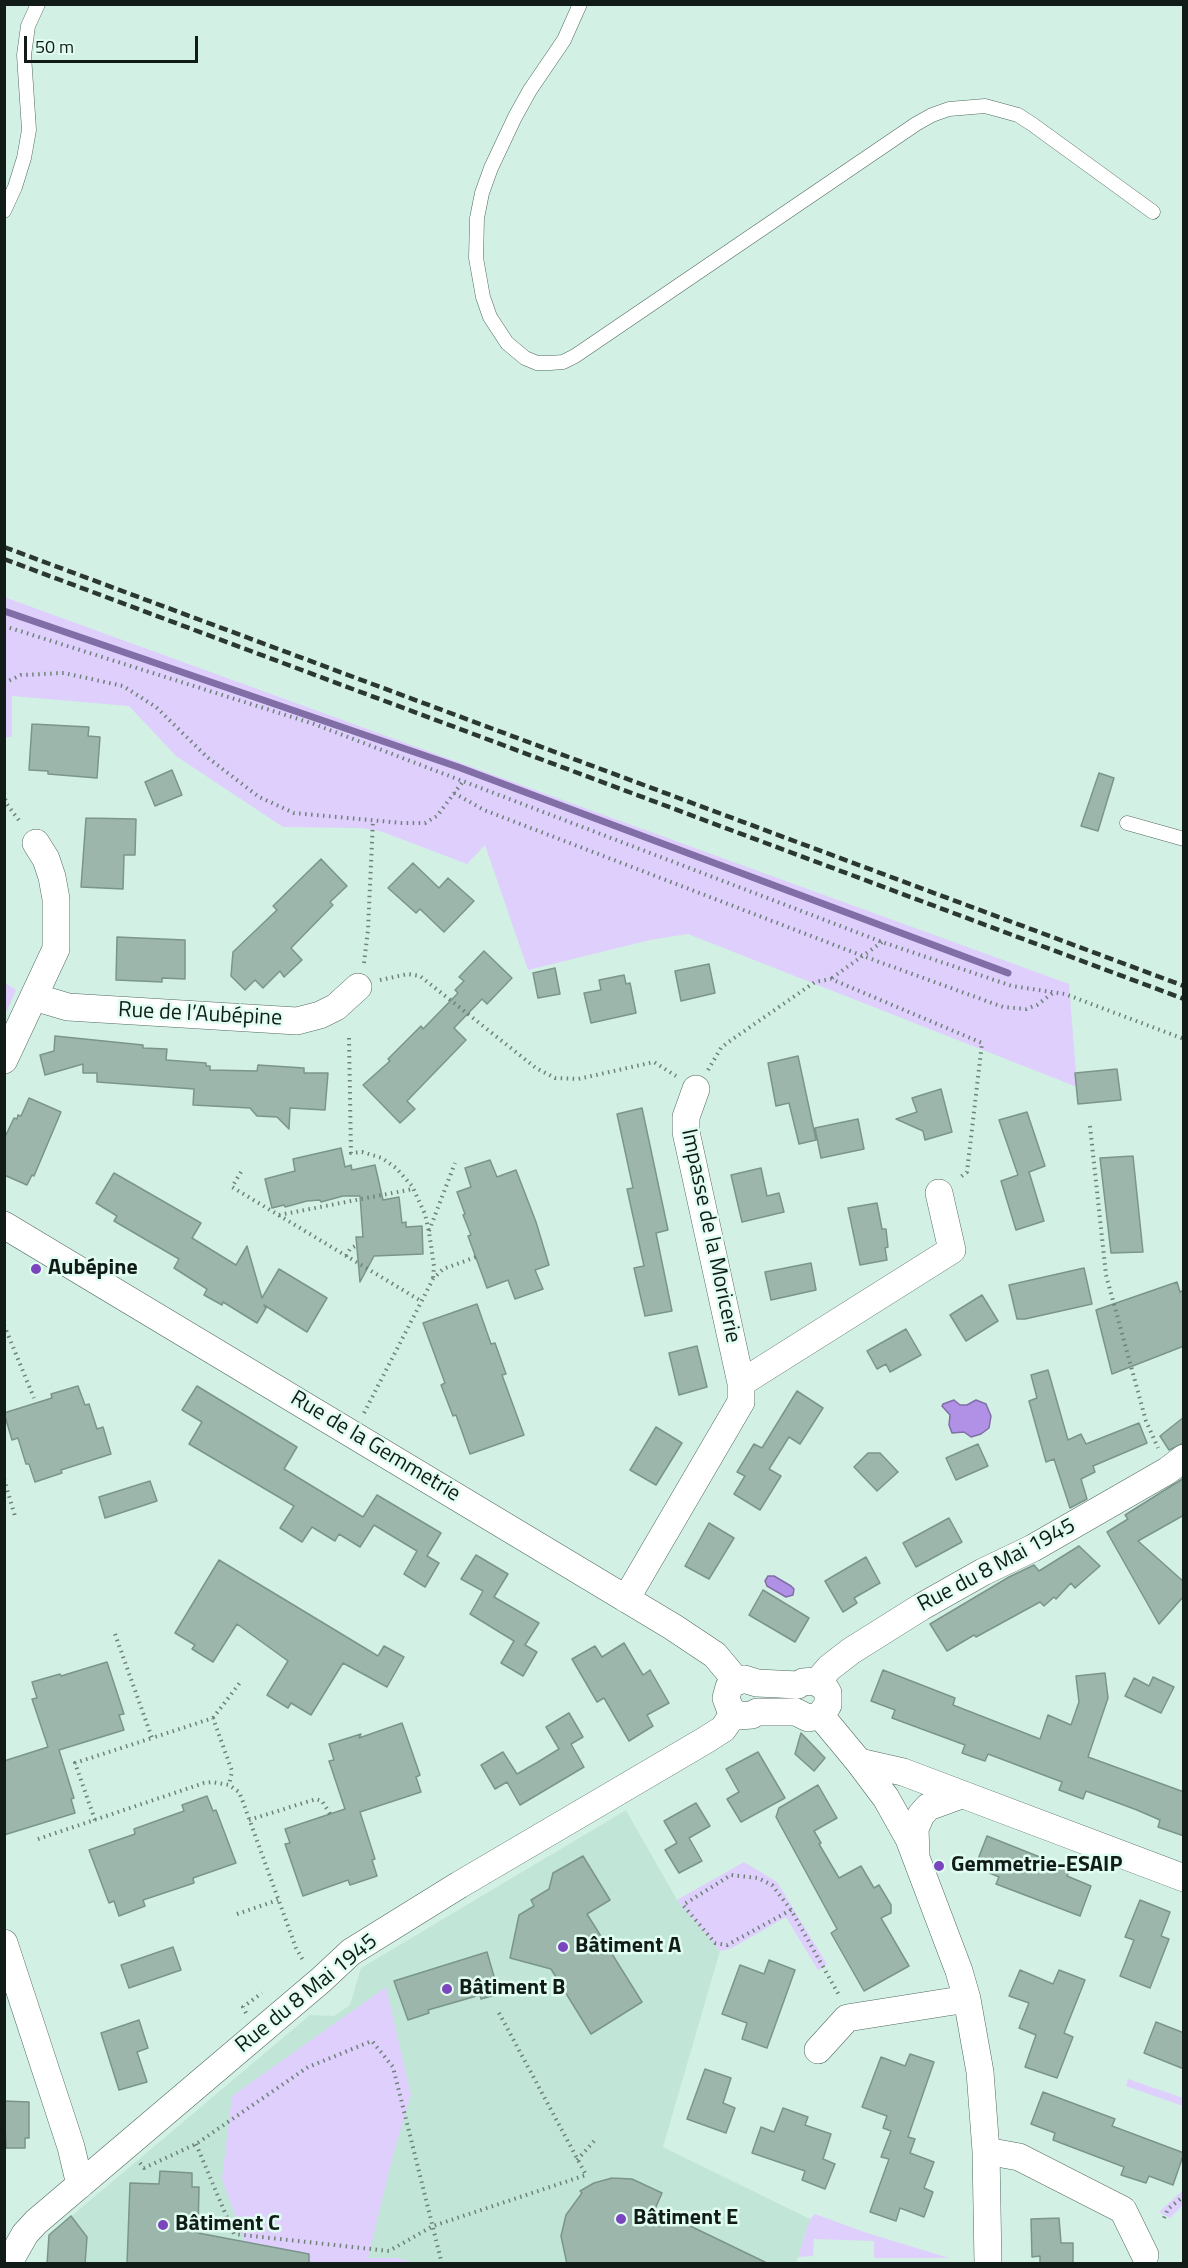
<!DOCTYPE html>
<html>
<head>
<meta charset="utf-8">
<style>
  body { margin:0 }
  #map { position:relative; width:1188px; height:2268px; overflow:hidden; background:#d3f0e4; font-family:"Titillium Web",sans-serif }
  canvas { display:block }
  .frame { position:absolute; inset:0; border:6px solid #111b17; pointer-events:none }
  .scale { position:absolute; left:24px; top:36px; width:174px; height:27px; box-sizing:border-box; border:3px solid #111b17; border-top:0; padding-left:8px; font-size:18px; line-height:21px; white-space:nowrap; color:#111b17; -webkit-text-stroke:4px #e1fdf2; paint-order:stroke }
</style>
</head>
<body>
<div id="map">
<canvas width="1188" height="2268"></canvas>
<div class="frame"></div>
<div class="scale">50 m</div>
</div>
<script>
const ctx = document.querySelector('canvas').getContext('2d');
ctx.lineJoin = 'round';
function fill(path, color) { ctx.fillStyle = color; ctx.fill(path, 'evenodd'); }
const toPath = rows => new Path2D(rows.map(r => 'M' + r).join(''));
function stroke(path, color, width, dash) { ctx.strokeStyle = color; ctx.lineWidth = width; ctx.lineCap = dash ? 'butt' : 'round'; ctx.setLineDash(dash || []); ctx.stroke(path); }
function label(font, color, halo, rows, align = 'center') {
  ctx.font = font + ' "Titillium Web",sans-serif'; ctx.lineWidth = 5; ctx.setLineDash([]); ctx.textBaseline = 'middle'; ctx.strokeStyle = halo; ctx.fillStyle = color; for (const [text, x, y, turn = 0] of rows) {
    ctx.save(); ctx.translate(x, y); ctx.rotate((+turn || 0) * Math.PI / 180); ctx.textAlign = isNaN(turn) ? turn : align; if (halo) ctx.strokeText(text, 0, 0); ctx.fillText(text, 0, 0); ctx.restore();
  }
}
fill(toPath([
  [626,1810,677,1900,720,1951,663,2147,810,2219,796,2263,416,2264,396,2258,333,2259,332,2264,47,2264,49,2235,310,2015,334,2016,350,2005,361,1968]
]), '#c1e6d7');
fill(toPath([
  [4,597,1069,984,1077,1087,688,934,650,940,528,970,485,845,467,864,380,831,362,828,283,827,176,756,129,706,12,696,12,737,5,737],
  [5,983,16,990,5,1015],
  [744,1862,777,1882,827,1964,818,1970,786,1917,730,1949,720,1951,677,1900],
  [386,1987,411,2095,393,2155,368,2258,396,2258,416,2263,332,2264,331,2262,272,2263,249,2255,222,2179,232,2096],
  [1128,2079,1183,2098,1183,2106,1126,2086],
  [1183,2190,1183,2205,1170,2218,1159,2212],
  [815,2214,864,2232,949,2258,874,2258,874,2241,814,2239,813,2256,798,2257,810,2219]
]), '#decffc');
const water = toPath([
  [954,1400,960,1405,967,1405,976,1400,986,1404,991,1416,989,1428,981,1434,971,1437,964,1432,952,1433,949,1425,950,1415,942,1406,943,1404,954,1400],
  [768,1576,774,1576,791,1586,794,1589,793,1595,786,1597,767,1586,765,1581,768,1576]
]);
fill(water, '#b191e5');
stroke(water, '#816ea7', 1.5);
stroke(toPath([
  [4,611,458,767,1008,973]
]), '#816ea7', 7);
const building = toPath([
  [32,724,89,727,88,736,100,737,97,778,48,774,48,771,29,770,32,724],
  [172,770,182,795,155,806,145,782,172,770],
  [1099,773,1114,778,1098,831,1081,826,1099,773],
  [86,818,136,819,135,855,124,855,123,889,81,887,86,818],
  [321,859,347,886,330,902,333,905,291,948,302,960,284,977,280,971,263,988,255,980,245,990,231,976,233,952,277,910,273,906,321,859],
  [413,863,439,888,448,878,474,901,444,932,420,909,416,913,388,888,413,863],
  [117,937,185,940,185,979,162,978,162,982,116,980,117,937],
  [484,951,512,978,487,1004,482,999,454,1028,466,1040,407,1101,415,1109,400,1123,363,1085,390,1061,388,1059,421,1026,423,1029,458,993,455,990,464,981,459,977,484,951],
  [709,964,715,993,681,1001,675,971,709,964],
  [555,968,560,994,538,998,533,973,555,968],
  [624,975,626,984,630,983,636,1013,591,1023,584,993,601,990,599,980,624,975],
  [55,1036,143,1045,143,1048,167,1049,166,1060,206,1063,206,1066,210,1066,210,1070,257,1071,258,1065,304,1068,304,1073,328,1073,325,1110,290,1108,289,1129,277,1117,257,1116,250,1108,193,1105,194,1089,97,1082,97,1073,83,1073,83,1064,45,1075,40,1055,54,1051,55,1036],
  [798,1056,816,1140,799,1144,789,1103,776,1106,768,1063,798,1056],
  [1117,1069,1121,1100,1078,1104,1075,1073,1117,1069],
  [941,1089,952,1132,925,1140,923,1131,896,1119,917,1112,912,1098,941,1089],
  [29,1098,61,1112,34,1176,32,1175,27,1185,4,1175,4,1139,14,1118,17,1119,18,1115,21,1116,29,1098],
  [642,1108,668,1230,656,1233,672,1311,645,1316,634,1268,644,1266,627,1189,633,1188,617,1114,642,1108],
  [1027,1112,1045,1166,1029,1172,1044,1221,1016,1230,1001,1181,1018,1175,999,1120,1027,1112],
  [858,1119,864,1149,821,1158,815,1128,858,1119],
  [341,1148,345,1167,351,1165,352,1170,375,1165,383,1200,399,1197,402,1223,406,1222,406,1227,422,1226,423,1254,374,1256,360,1282,356,1237,363,1237,360,1196,343,1196,321,1202,320,1200,307,1201,285,1207,284,1205,272,1208,265,1179,295,1171,293,1159,341,1148],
  [1133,1156,1143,1252,1111,1253,1100,1158,1133,1156],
  [490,1160,497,1177,516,1170,536,1222,549,1265,535,1270,543,1289,515,1299,508,1280,487,1288,468,1236,471,1235,463,1215,465,1214,457,1192,471,1187,465,1168,490,1160],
  [761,1168,767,1196,779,1193,784,1212,742,1222,731,1175,761,1168],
  [114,1173,201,1223,192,1238,236,1265,247,1246,262,1298,279,1269,327,1298,307,1332,264,1305,266,1308,257,1323,223,1302,222,1305,204,1295,207,1289,174,1268,179,1259,114,1221,117,1216,96,1203,114,1173],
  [877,1203,882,1229,886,1229,888,1247,885,1248,887,1260,860,1265,848,1208,877,1203],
  [811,1263,816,1290,771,1300,765,1272,811,1263],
  [1084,1268,1092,1304,1025,1319,1017,1319,1009,1285,1084,1268],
  [1177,1282,1180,1292,1184,1290,1184,1346,1112,1374,1096,1310,1177,1282],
  [982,1295,998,1321,966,1341,950,1315,982,1295],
  [477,1304,491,1344,495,1343,506,1374,502,1375,524,1435,470,1454,456,1415,453,1416,441,1385,445,1383,423,1323,477,1304],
  [906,1329,921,1355,890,1372,886,1364,877,1369,867,1351,906,1329],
  [697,1346,707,1387,679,1395,669,1353,697,1346],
  [1048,1370,1068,1440,1081,1434,1086,1444,1139,1423,1147,1443,1093,1466,1095,1472,1081,1479,1087,1499,1070,1508,1054,1459,1046,1462,1029,1401,1037,1398,1031,1375,1048,1370],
  [78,1386,85,1405,89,1404,97,1429,103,1427,111,1454,61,1470,62,1473,35,1482,29,1464,26,1464,18,1438,12,1440,4,1413,52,1398,51,1394,78,1386],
  [197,1386,297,1447,284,1469,363,1517,377,1495,441,1533,427,1556,439,1563,425,1587,404,1574,417,1551,374,1525,360,1547,339,1534,335,1541,312,1527,302,1542,280,1528,294,1506,189,1444,202,1422,182,1410,197,1386],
  [797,1391,823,1408,800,1444,789,1437,769,1469,781,1476,760,1510,734,1494,745,1476,737,1472,754,1444,762,1448,797,1391],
  [1184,1417,1184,1443,1169,1450,1160,1436,1184,1417],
  [656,1427,682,1443,656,1485,630,1470,656,1427],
  [978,1444,988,1466,956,1480,946,1458,978,1444],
  [868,1453,880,1453,898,1472,877,1491,854,1467,868,1453],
  [1184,1478,1184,1515,1138,1541,1184,1582,1184,1596,1159,1624,1107,1532,1128,1519,1125,1515,1184,1478],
  [150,1481,157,1501,105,1518,99,1497,150,1481],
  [949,1518,962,1542,916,1567,903,1543,949,1518],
  [709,1523,734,1538,709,1579,685,1566,709,1523],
  [1079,1546,1100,1566,1075,1588,1071,1583,1056,1599,1054,1597,1044,1606,1040,1602,976,1637,974,1635,947,1651,930,1624,1009,1577,1034,1565,1039,1571,1079,1546],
  [476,1555,508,1574,494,1597,539,1623,525,1645,537,1652,523,1676,501,1663,514,1641,470,1614,483,1591,461,1579,476,1555],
  [866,1557,880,1583,854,1598,857,1603,843,1612,825,1581,866,1557],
  [219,1560,378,1656,384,1646,404,1657,387,1687,343,1663,311,1715,291,1703,288,1708,267,1695,288,1661,237,1624,213,1662,192,1649,195,1645,175,1633,219,1560],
  [763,1590,809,1618,795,1642,749,1615,763,1590],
  [624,1643,643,1675,650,1670,669,1703,647,1715,653,1726,629,1741,604,1698,597,1702,572,1659,595,1646,602,1657,624,1643],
  [107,1662,124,1714,119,1715,124,1730,59,1750,74,1798,71,1799,75,1813,4,1835,4,1761,48,1747,32,1699,37,1698,32,1682,60,1674,61,1676,107,1662],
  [883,1670,955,1698,953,1705,1040,1739,1048,1715,1071,1725,1079,1702,1076,1676,1105,1673,1108,1698,1088,1757,1184,1792,1184,1836,1158,1827,1160,1820,1137,1810,1086,1791,1083,1799,1059,1790,1062,1782,988,1754,985,1761,973,1757,962,1753,965,1745,892,1718,895,1710,871,1701,883,1670],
  [1153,1677,1174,1687,1161,1713,1125,1696,1134,1678,1149,1686,1153,1677],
  [569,1713,583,1737,571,1744,584,1767,520,1805,507,1782,495,1789,481,1765,503,1752,517,1774,538,1762,559,1749,546,1727,569,1713],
  [402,1723,420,1775,416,1777,421,1792,360,1812,375,1859,372,1860,377,1876,350,1885,348,1880,303,1896,285,1844,290,1843,285,1829,345,1809,329,1761,334,1760,329,1744,361,1734,359,1738,402,1723],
  [801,1733,825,1758,814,1771,795,1754,801,1733],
  [758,1752,785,1798,741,1822,727,1799,739,1792,726,1769,758,1752],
  [818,1785,837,1818,814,1831,821,1843,819,1844,839,1878,861,1866,874,1888,879,1885,891,1905,891,1913,881,1918,909,1966,864,1991,831,1933,837,1929,776,1817,779,1808,818,1785],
  [207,1796,213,1811,216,1810,236,1863,193,1878,194,1883,143,1900,145,1906,119,1916,114,1901,109,1903,89,1850,135,1834,134,1829,184,1811,182,1805,207,1796],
  [696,1803,710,1826,689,1838,702,1861,679,1873,665,1850,677,1843,664,1821,696,1803],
  [987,1836,1070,1869,1067,1876,1091,1886,1080,1916,996,1884,999,1877,975,1867,987,1836],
  [583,1856,610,1900,587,1914,642,2002,591,2034,551,1969,510,1958,519,1915,534,1906,531,1900,549,1889,553,1873,583,1856],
  [1140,1900,1170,1912,1161,1936,1169,1939,1150,1988,1120,1976,1134,1940,1125,1937,1140,1900],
  [173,1947,181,1970,129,1988,121,1965,173,1947],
  [487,1952,499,1994,481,1999,480,1995,428,2010,429,2013,408,2020,394,1981,487,1952],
  [769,1960,795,1970,767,2048,742,2039,747,2023,722,2014,740,1965,764,1974,769,1960],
  [1020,1970,1053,1984,1059,1970,1085,1980,1064,2033,1073,2037,1057,2078,1025,2067,1036,2035,1019,2028,1029,2003,1009,1996,1020,1970],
  [139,2020,148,2048,137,2052,147,2082,119,2090,101,2033,139,2020],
  [1156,2022,1184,2033,1184,2069,1144,2053,1156,2022],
  [910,2054,934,2062,908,2137,915,2139,910,2153,934,2162,924,2188,933,2192,924,2217,900,2208,896,2221,870,2212,889,2159,881,2157,891,2131,883,2128,887,2116,862,2107,881,2057,905,2066,910,2054],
  [705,2069,731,2078,723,2103,735,2108,726,2133,687,2119,705,2069],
  [1043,2092,1115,2119,1112,2126,1184,2153,1173,2185,1149,2176,1146,2183,1121,2175,1124,2167,1053,2140,1055,2133,1031,2124,1043,2092],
  [4,2101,29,2102,29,2138,25,2138,25,2148,6,2148,4,2101],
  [783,2108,808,2117,805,2125,831,2134,823,2159,835,2164,825,2189,802,2180,805,2171,752,2153,761,2127,774,2132,783,2108],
  [160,2171,192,2173,192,2187,199,2187,198,2233,309,2254,309,2264,127,2264,130,2183,159,2184,160,2171],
  [612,2178,632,2179,662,2193,655,2209,769,2264,567,2264,561,2236,566,2215,582,2193,580,2191,594,2183,612,2178],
  [71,2216,87,2237,85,2264,47,2264,49,2235,71,2216],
  [1059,2218,1061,2243,1073,2243,1073,2264,1040,2264,1040,2256,1032,2257,1031,2219,1059,2218]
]);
fill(building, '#9cb6ac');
stroke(building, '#7b958b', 1.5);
const lane = toPath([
  [580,4,564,40,530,90,515,117,491,168,482,193,477,218,476,258,483,297,490,317,507,343,525,358,537,363,550,363,563,362,575,356,916,124,932,115,949,109,985,106,1018,115,1032,124,1153,212],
  [4,211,15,187,24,158,29,130,24,55,28,26,38,4],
  [1127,823,1184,839]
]);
const street = toPath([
  [34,997,68,1007,297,1021,320,1015,336,1007,358,987],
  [4,1060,56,949,56,899,52,877,46,859,36,843],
  [4,1225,673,1627,715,1655,730,1673,733,1683],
  [741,1383,952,1250,939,1193],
  [626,1599,741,1402,741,1383,686,1132,686,1117,696,1089],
  [744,1679,757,1683,798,1685,803,1682,815,1681,825,1688,828,1693,828,1705,820,1715,814,1717,808,1718,796,1712,757,1712,752,1715,739,1716,730,1709,726,1698,729,1687,733,1683,744,1679],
  [817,1682,829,1668,851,1651,921,1607,983,1572,1033,1548,1167,1471,1184,1458],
  [820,1715,859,1762,886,1798,909,1839,959,1971,967,1999,980,2072,986,2151,988,2264],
  [859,1762,903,1772,1184,1878],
  [916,1854,915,1829,921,1815,928,1807,961,1795],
  [4,1943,71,2147,80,2185],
  [818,2050,847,2018,967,1999],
  [986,2151,1019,2157,1123,2210,1145,2255],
  [8,2264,25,2234,36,2222,321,1980,351,1952,459,1885,704,1741,723,1729,734,1713]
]);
stroke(lane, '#516a60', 15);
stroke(street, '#516a60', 28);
stroke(toPath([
  [4,626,314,724,882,942,1012,986,1065,994,1184,1039],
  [4,683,21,675,64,673,123,686,156,707,207,757,259,797,294,813,402,823,425,823,437,816,464,780],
  [4,793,6,803,21,823],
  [454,793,484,810,863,956,1003,1007,1026,1009,1037,1005,1054,992],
  [364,963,368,930,373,820],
  [832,978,882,942],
  [380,980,408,974,420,976,536,1068,555,1078,578,1079,654,1062,676,1076],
  [349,1038,351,1153,362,1152,382,1158,396,1168,412,1186,425,1214,429,1232,434,1266,433,1279],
  [708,1070,721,1048,727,1043,815,982,831,979,982,1043,967,1172,958,1179],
  [1090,1126,1106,1275,1146,1421,1158,1448],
  [241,1172,232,1187,421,1301],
  [279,1215,413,1189],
  [429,1231,455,1163],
  [346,1256,350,1249,357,1245],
  [4,1325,34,1398],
  [364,1413,433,1279,443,1269,476,1257],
  [4,1479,15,1516],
  [115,1634,152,1738,213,1718,232,1771,229,1785],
  [213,1718,242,1680],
  [95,1820,75,1763,152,1738],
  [249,1820,316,1799,322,1801,330,1814],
  [38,1839,204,1783,212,1782,229,1785,239,1792,243,1802,296,1948,304,1962],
  [791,1910,727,1945,715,1943,683,1905,731,1875,758,1878,772,1885,791,1910,839,1995],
  [237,1914,278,1900],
  [246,2013,243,2007,262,1993],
  [196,2144,234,2234,389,2251,433,2226,586,2175,498,2011],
  [577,2160,595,2140],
  [140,2163,144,2168,196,2144,308,2067,372,2041,393,2067,442,2264],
  [1164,2218,1168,2209,1184,2196]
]), '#6f827a', 4, [1.5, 4.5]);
stroke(lane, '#fff', 14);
stroke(street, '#fff', 27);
stroke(toPath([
  [4,547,1184,986],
  [4,559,1184,999]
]), '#2b3832', 4.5, [9, 4.5]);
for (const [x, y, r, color] of [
  [36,1269,6,"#7b45bd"],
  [939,1866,6,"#7b45bd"],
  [563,1947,6,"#7b45bd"],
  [447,1989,6,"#7b45bd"],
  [621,2219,6,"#7b45bd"],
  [163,2225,6,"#7b45bd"]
]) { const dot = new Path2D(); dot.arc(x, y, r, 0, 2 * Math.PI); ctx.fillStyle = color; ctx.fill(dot); stroke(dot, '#e1fdf2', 2); }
label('22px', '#111b17', '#e1fdf2', [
  ["Rue de l’Aubépine",200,1015,3],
  ["Impasse de la Moricerie",710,1236,78],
  ["Rue de la Gemmetrie",375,1447,31],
  ["Rue du 8 Mai 1945",997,1566,-28],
  ["Rue du 8 Mai 1945",307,1994,-39]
]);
label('bold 22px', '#111b17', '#e1fdf2', [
  ["Aubépine",48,1269],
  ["Gemmetrie-ESAIP",951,1866],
  ["Bâtiment A",575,1947],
  ["Bâtiment B",459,1989],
  ["Bâtiment E",633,2219],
  ["Bâtiment C",175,2225]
], 'left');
</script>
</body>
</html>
